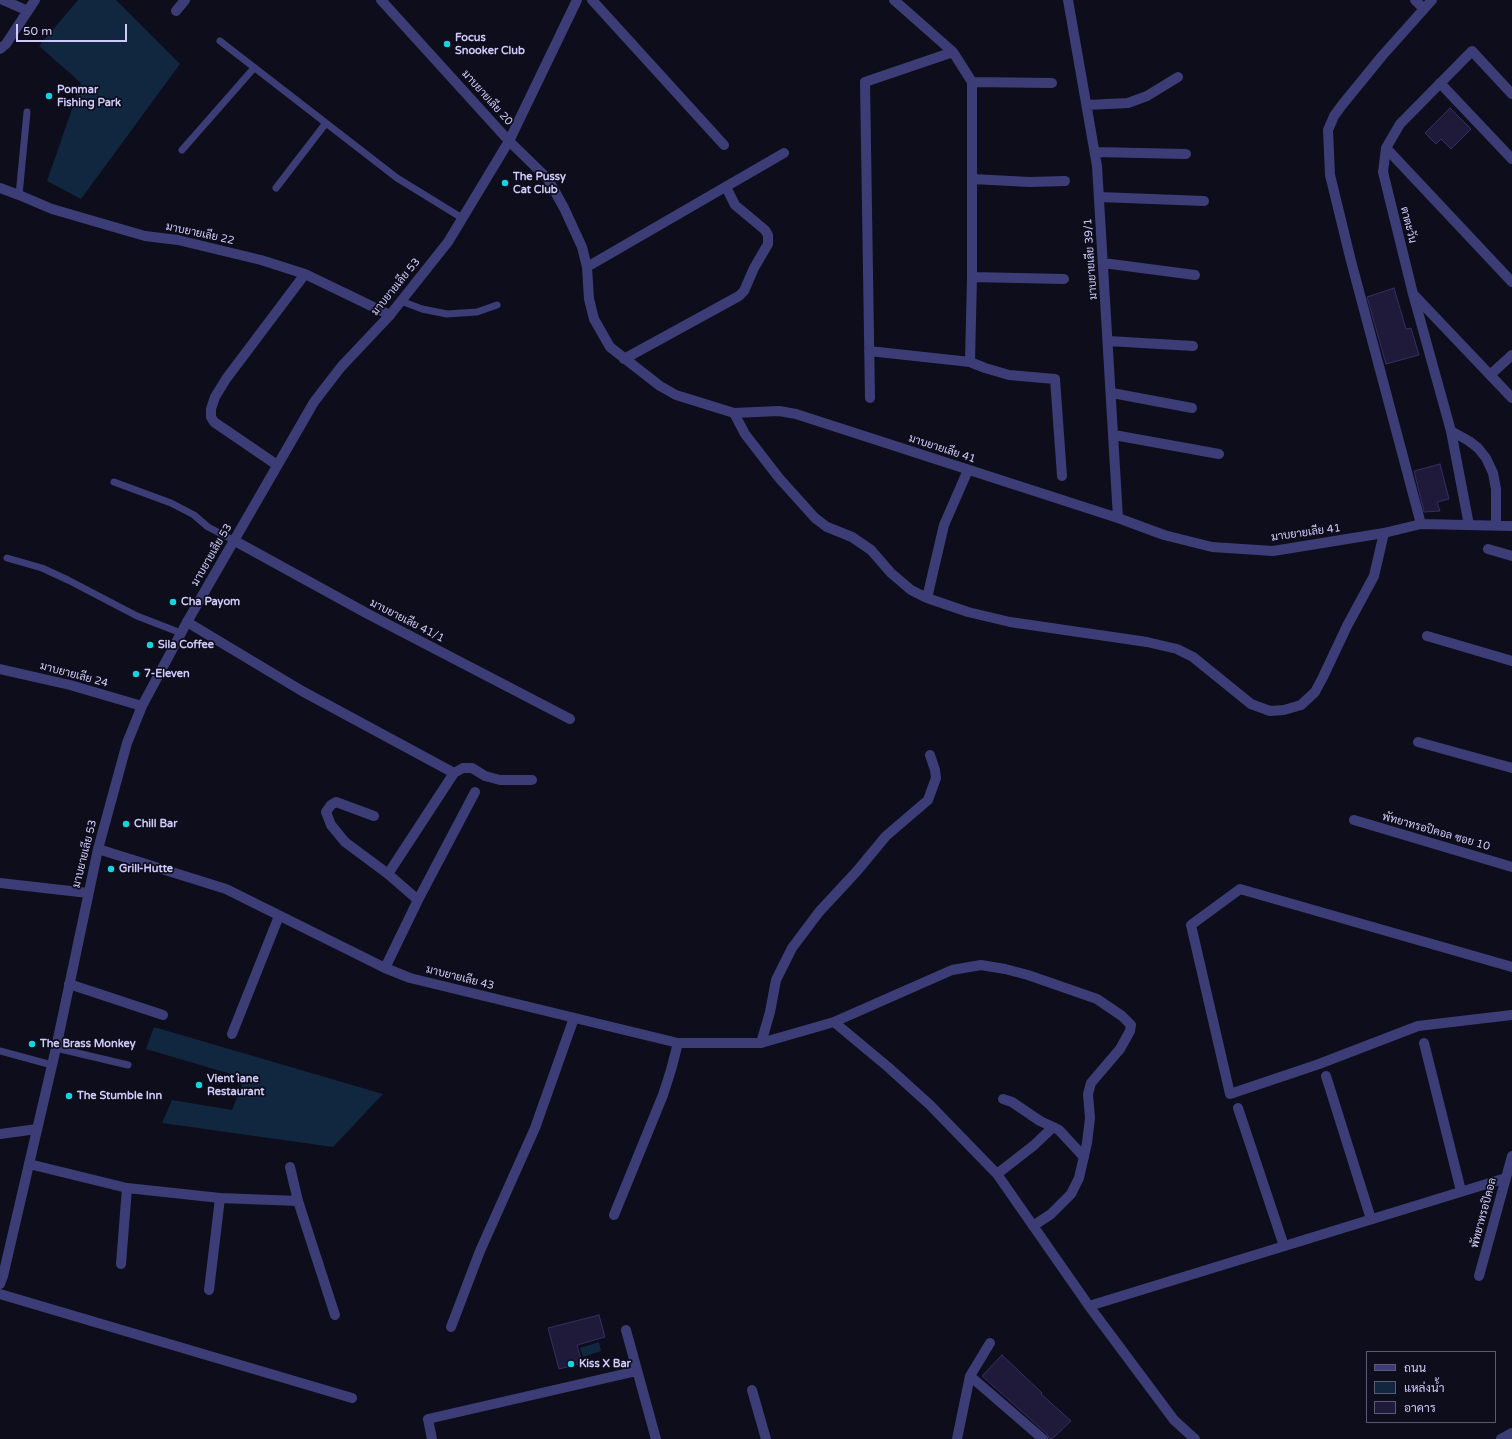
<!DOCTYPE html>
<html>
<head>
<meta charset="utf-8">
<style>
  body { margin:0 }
  #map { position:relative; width:1512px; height:1439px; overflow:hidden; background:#0e0d1b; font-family:"Varela Round",Sarabun,sans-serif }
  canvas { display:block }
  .legend { position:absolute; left:1366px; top:1351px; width:130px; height:72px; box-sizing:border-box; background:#0e0d1b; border:1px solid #5b5974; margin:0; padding:5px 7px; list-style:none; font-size:12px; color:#cecbfa }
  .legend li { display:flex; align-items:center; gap:8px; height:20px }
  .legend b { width:20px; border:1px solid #5b5974 }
  .scale { position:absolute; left:16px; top:24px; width:111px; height:18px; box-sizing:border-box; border:2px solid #cecbfa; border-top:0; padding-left:5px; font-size:12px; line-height:14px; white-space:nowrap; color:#cecbfa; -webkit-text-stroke:3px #0e0d1b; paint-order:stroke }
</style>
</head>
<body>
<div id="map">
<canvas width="1512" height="1439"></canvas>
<ul class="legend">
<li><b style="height:5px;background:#3c3d76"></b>ถนน</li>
<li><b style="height:11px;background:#11263f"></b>แหล่งน้ำ</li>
<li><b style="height:11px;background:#1f1a3a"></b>อาคาร</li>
</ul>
<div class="scale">50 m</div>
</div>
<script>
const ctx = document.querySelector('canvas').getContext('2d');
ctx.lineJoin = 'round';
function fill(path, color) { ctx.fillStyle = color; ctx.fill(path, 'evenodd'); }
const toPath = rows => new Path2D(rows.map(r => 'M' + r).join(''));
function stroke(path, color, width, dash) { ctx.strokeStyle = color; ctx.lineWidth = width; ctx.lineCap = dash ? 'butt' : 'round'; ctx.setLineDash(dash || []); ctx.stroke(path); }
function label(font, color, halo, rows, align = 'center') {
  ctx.font = font + ' "Varela Round",Sarabun,sans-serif'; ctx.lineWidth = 3.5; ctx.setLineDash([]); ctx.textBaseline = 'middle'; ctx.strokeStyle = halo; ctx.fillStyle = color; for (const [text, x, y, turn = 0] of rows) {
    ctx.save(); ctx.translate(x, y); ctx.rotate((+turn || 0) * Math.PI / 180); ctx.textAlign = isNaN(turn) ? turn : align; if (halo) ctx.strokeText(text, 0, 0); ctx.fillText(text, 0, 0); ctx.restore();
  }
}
fill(toPath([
  [78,0,116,0,180,64,81,199,47,181,81,83,39,46],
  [154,1027,383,1094,333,1147,162,1123,172,1100,232,1110,242,1085,234,1075,146,1049],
  [599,1342,601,1351,583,1357,580,1348]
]), '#11263f');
const building = toPath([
  [1450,108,1471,129,1451,149,1441,139,1436,144,1425,133,1450,108],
  [1394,288,1406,329,1411,328,1419,355,1386,364,1367,297,1394,288],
  [1440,464,1449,499,1437,502,1440,511,1424,512,1414,471,1440,464],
  [599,1315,605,1337,577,1345,582,1363,559,1369,548,1328,599,1315],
  [1002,1355,1042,1393,1041,1394,1071,1421,1052,1439,1049,1438,1047,1434,982,1376,1002,1355]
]);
fill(building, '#1f1a3a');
stroke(building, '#362e64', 1);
stroke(toPath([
  [220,41,397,178,462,218],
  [182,150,254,68],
  [276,188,326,123],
  [19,195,27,112],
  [401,301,422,309,447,314,477,312,497,305],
  [114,482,171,503,194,515,208,527,235,541],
  [7,558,42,568,68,580,137,616,181,633],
  [56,1048,128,1065],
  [0,1051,52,1065]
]), '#3c3d76', 7);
stroke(toPath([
  [3,0,28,11],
  [381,0,509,141,548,179,564,208,582,247,587,267,589,299,594,319,610,347,660,386,676,395,734,413,779,411,796,414,1118,518,1164,535,1212,547,1273,551,1384,533,1421,524,1512,526],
  [592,0,724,145],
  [894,0,953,52,972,82,972,277,970,362],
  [1068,0,1097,166,1118,518],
  [1415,0,1424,9],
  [176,11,185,0],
  [0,49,6,44,35,0],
  [972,82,1052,83],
  [1440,83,1512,159],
  [1087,105,1128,103,1147,96,1178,77],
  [1386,148,1512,282],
  [1095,152,1186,154],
  [972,179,1030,182,1065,181],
  [0,188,19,195,52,209,145,236,178,240,261,260,305,274,390,315],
  [1099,197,1204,201],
  [1103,263,1195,275],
  [587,267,784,153],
  [972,277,1064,279],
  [1414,295,1512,398],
  [1108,341,1193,346],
  [869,351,970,362,985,368,1009,375,1055,379,1062,476],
  [624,359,739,296,744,291,754,268,768,244,768,235,765,230,735,205,726,187],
  [1490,375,1512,355],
  [1112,393,1192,408],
  [870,398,865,82,953,52],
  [734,413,745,434,779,478,815,518,827,527,852,537,871,550,891,573,911,590,927,598,968,612,1010,622,1147,642,1177,649,1193,657,1251,704,1270,711,1284,710,1301,705,1315,692,1323,677,1347,626,1374,576,1384,533],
  [1451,431,1469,441,1478,448,1486,458,1493,473,1496,489,1496,525],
  [1114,435,1219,454],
  [277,465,214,422,211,417,211,409,215,397,226,379,305,274],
  [1421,524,1351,261,1330,175,1328,130,1334,116,1342,105,1382,56,1432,0],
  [1469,525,1451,431,1413,294,1383,172,1386,148,1400,124,1472,51,1512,94],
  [235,541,368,614,570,719],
  [1488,549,1512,556],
  [927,598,944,525,968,470],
  [187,622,302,691,454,773],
  [1427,636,1512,661],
  [1418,742,1512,768],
  [374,816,336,802,331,805,326,812,331,825,345,842,388,874],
  [1354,820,1512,867],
  [98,849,226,889,385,968,410,978,678,1043,761,1043,834,1022,952,970,981,965,1005,969,1028,975,1097,999,1122,1016,1131,1025,1130,1031,1120,1049,1091,1083,1088,1094,1090,1118,1087,1143,1079,1178,1071,1194,1051,1214,1033,1226],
  [0,883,88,893],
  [418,900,388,874,454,773,463,768,472,768,485,776,500,780,532,780],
  [1512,967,1240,889,1191,925,1230,1094,1319,1064,1418,1026,1512,1015],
  [385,968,418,900,475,792],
  [69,984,163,1015],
  [834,1022,888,1067,930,1105,997,1174,1089,1306,1174,1420,1195,1439],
  [232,1034,279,916],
  [761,1043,770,1012,776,980,792,948,819,912,857,871,886,836,928,800,936,778,935,770,930,755],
  [1424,1043,1461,1191],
  [1326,1076,1371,1219],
  [1003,1099,1012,1102,1040,1121,1053,1127],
  [1238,1108,1284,1246],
  [0,1134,37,1129],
  [29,1164,127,1188,220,1198,298,1201,335,1315],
  [290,1167,298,1201],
  [997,1174,1033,1146,1053,1127,1059,1130,1084,1157],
  [614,1215,663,1095,671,1070,678,1043],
  [121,1264,127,1188],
  [1479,1276,1512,1156],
  [209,1290,220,1198],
  [0,1294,352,1398],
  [1089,1306,1506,1178],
  [451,1327,480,1251,535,1128,574,1018],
  [626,1330,656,1439],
  [970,1376,1043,1439],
  [752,1390,766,1439],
  [432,1439,428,1419,637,1371],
  [957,1439,970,1376,990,1343],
  [1501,1439,1512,1433]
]), '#3c3d76', 10);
stroke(toPath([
  [0,669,70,685,142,706],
  [0,1284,3,1276,56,1048,98,849,127,743,142,706,187,622,314,402,341,367,390,315,448,242,509,141,577,0]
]), '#3c3d76', 10);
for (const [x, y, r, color] of [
  [447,44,4,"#14d5de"],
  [49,96,4,"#14d5de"],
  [505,183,4,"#14d5de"],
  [173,602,4,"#14d5de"],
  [150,645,4,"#14d5de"],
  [136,674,4,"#14d5de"],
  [126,824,4,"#14d5de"],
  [111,869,4,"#14d5de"],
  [32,1044,4,"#14d5de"],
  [199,1085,4,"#14d5de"],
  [69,1096,4,"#14d5de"],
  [571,1364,4,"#14d5de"]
]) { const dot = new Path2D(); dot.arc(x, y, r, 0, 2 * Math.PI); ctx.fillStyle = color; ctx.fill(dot); stroke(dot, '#0e0d1b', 1.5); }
label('bold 11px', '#cecbfa', '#0e0d1b', [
  ["Focus",455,38],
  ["Snooker Club",455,51],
  ["Ponmar",57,90],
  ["Fishing Park",57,103],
  ["The Pussy",513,177],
  ["Cat Club",513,190],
  ["Cha Payom",181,602],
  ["Sila Coffee",158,645],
  ["7-Eleven",144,674],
  ["Chill Bar",134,824],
  ["Grill-Hutte",119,869],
  ["The Brass Monkey",40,1044],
  ["Vient´iane",207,1079],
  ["Restaurant",207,1092],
  ["The Stumble Inn",77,1096],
  ["Kiss X Bar",579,1364]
], 'left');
label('11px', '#cecbfa', '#0e0d1b', [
  ["มาบยายเลีย 20",487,98,48],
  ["ตาตะวัน",1408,225,76],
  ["มาบยายเลีย 22",200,234,12],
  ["มาบยายเลีย 39/1",1091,259,-94],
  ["มาบยายเลีย 53",396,287,-51],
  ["มาบยายเลีย 41",942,449,18],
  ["มาบยายเลีย 41",1306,533,-8],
  ["มาบยายเลีย 53",212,555,-60],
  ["มาบยายเลีย 41/1",407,621,27],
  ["มาบยายเลีย 24",74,675,15],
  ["พัทยาทรอปิคอล ซอย 10",1436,832,16],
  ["มาบยายเลีย 53",85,854,-76],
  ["มาบยายเลีย 43",460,978,14],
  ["พัทยาทรอปิคอล",1484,1213,-75]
]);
</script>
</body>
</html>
